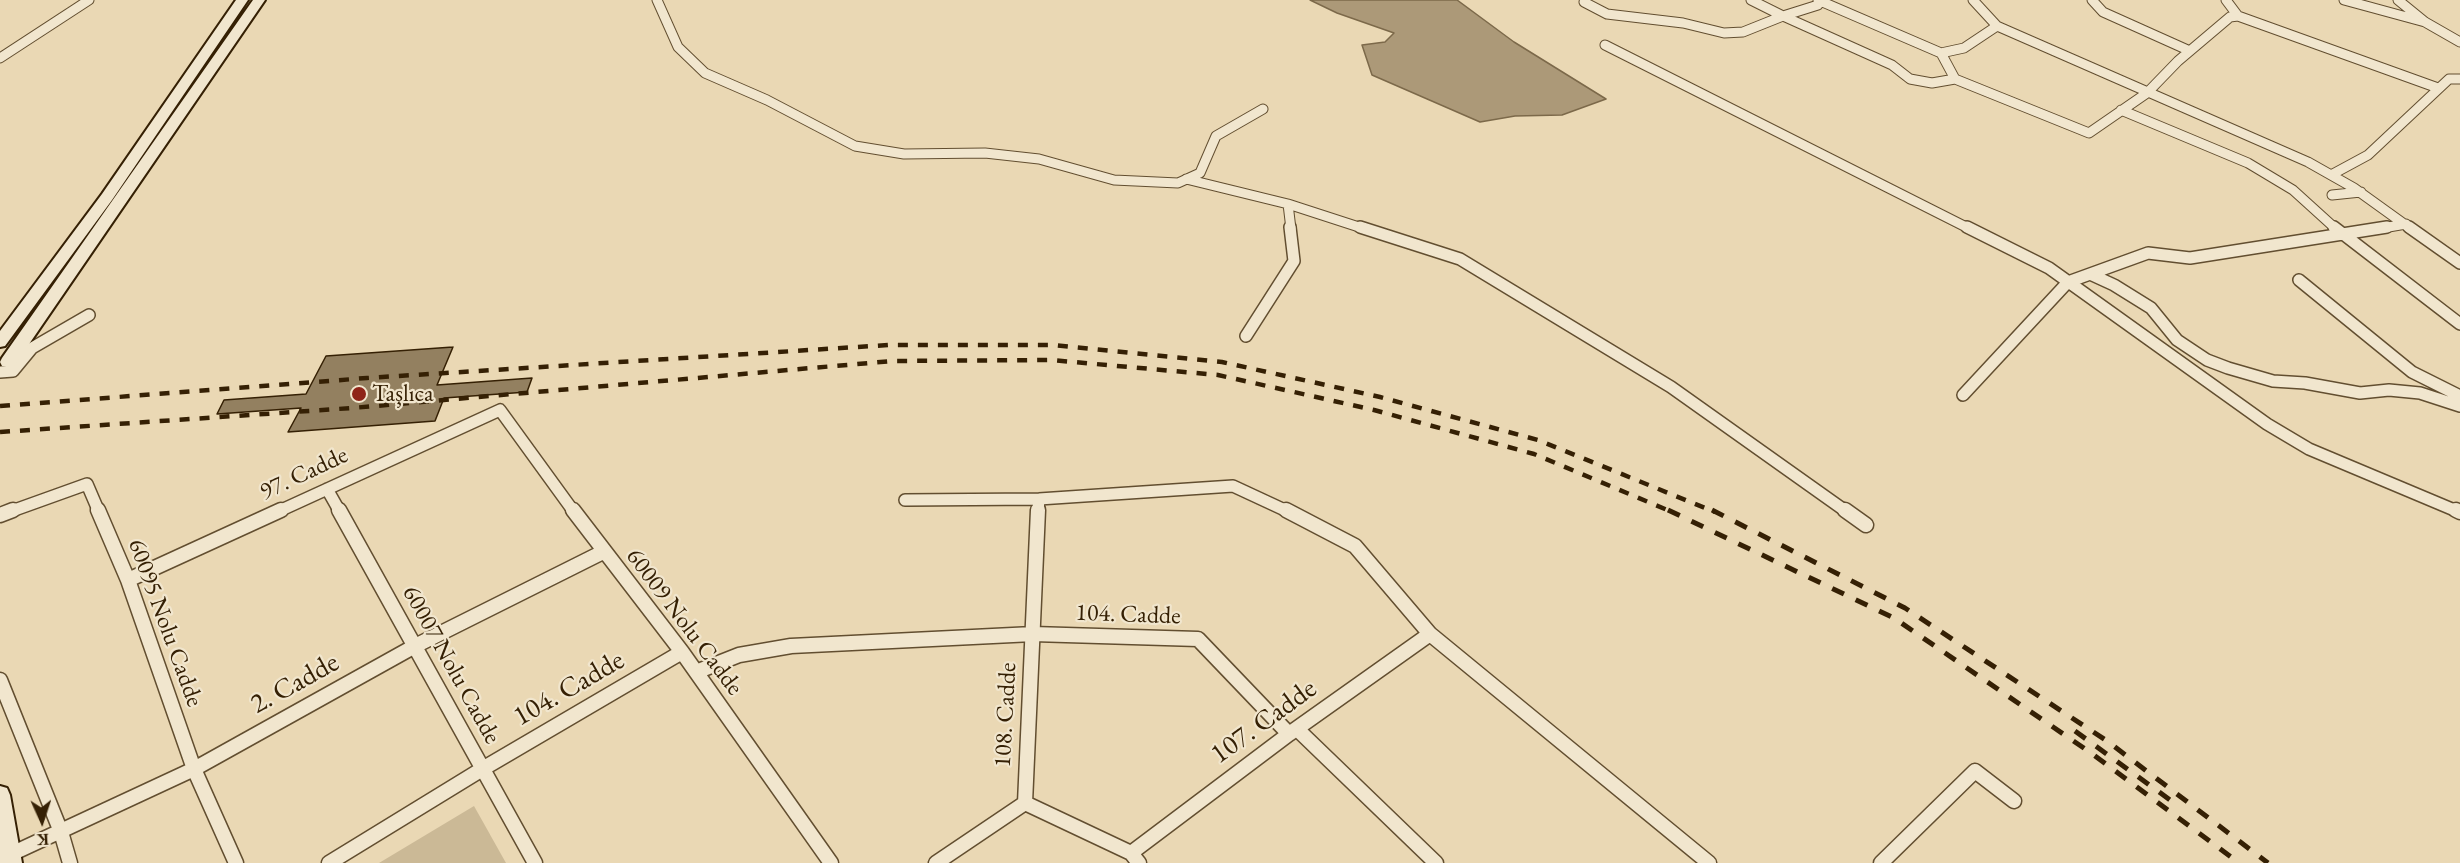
<!DOCTYPE html>
<html>
<head>
<meta charset="utf-8">
<style>
  body { margin:0 }
  #map { position:relative; width:2460px; height:863px; overflow:hidden; background:#ead8b4; font-family:"EB Garamond",serif }
  canvas { display:block }
  .north { position:absolute; left:12px; top:791px; width:60px; height:60px; -webkit-text-stroke:4px #f1e6ce; paint-order:stroke; rotate:177deg; font-size:16px; font-weight:700; line-height:24px; text-align:center; color:#352004 }
  .north::after { content:''; display:block; margin:auto; width:21px; height:27px; background:#352004; clip-path:polygon(50% 0,100% 100%,50% 72%,0 100%) }
</style>
</head>
<body>
<div id="map">
<canvas width="2460" height="863"></canvas>
<div class="north">K</div>
</div>
<script>
const ctx = document.querySelector('canvas').getContext('2d');
ctx.lineJoin = 'round';
function fill(path, color) { ctx.fillStyle = color; ctx.fill(path, 'evenodd'); }
const toPath = rows => new Path2D(rows.map(r => 'M' + r).join(''));
function stroke(path, color, width, dash) { ctx.strokeStyle = color; ctx.lineWidth = width; ctx.lineCap = dash ? 'butt' : 'round'; ctx.setLineDash(dash || []); ctx.stroke(path); }
function label(font, color, halo, rows, align = 'center') {
  ctx.font = font + ' "EB Garamond",serif'; ctx.lineWidth = 4.5; ctx.setLineDash([]); ctx.textBaseline = 'middle'; ctx.strokeStyle = halo; ctx.fillStyle = color; for (const [text, x, y, turn = 0] of rows) {
    ctx.save(); ctx.translate(x, y); ctx.rotate((+turn || 0) * Math.PI / 180); ctx.textAlign = isNaN(turn) ? turn : align; if (halo) ctx.strokeText(text, 0, 0); ctx.fillText(text, 0, 0); ctx.restore();
  }
}
fill(toPath([
  [474,806,506,863,379,863]
]), '#cbb996');
const water = toPath([
  [1310,0,1457,0,1514,42,1606,99,1562,115,1515,116,1480,122,1372,75,1362,45,1385,42,1394,33,1337,13,1310,0]
]);
fill(water, '#ac9978');
stroke(water, '#7c694a', 1.5);
const building = toPath([
  [453,347,437,385,532,378,527,392,444,398,435,421,288,432,301,408,217,414,224,400,306,394,326,356,453,347]
]);
fill(building, '#938060');
stroke(building, '#352004', 1.5);
const streetFar2 = toPath([
  [657,0,678,47,705,73,767,100,855,146,904,154,985,153,1039,159,1114,180,1178,183,1200,173,1216,136,1263,109],
  [1751,0,1783,16,1818,5],
  [1818,0,1941,53,1964,48,1997,26],
  [1973,0,1997,26,2308,162,2354,188,2411,229],
  [2092,0,2103,12,2190,51],
  [2226,0,2238,16],
  [2344,0,2425,22],
  [2398,0,2425,22,2460,42],
  [1584,2,1607,14,1683,23,1724,33,1743,32,1783,16,1892,65,1910,79,1932,83,1955,79],
  [1605,45,1970,229],
  [1941,53,1955,79,2089,133,2147,93,2178,61,2230,17,2238,16,2438,88],
  [0,58,89,0],
  [2121,110,2248,163,2293,190,2336,229],
  [2331,175,2368,155,2449,79,2460,79],
  [1186,179,1288,204,1291,229],
  [2332,195,2361,192],
  [1288,204,1365,229],
  [2377,229,2406,224]
]);
const streetFar1 = toPath([
  [1360,227,1460,259,1671,387,1847,512],
  [1967,227,2049,268,2267,424,2309,449,2459,512],
  [2334,227,2460,324],
  [2409,227,2460,263],
  [2090,274,2114,285,2151,308,2177,340,2207,360,2228,368,2273,381,2305,383,2360,393,2389,390,2420,393,2460,406],
  [2299,280,2412,372,2460,396],
  [1246,336,1294,261,1290,227],
  [0,372,13,371,32,348,89,315],
  [1963,395,2068,282,2148,253,2190,258,2387,227],
  [327,489,340,512],
  [905,500,1039,499,1233,486,1289,512],
  [9,512,87,484,99,512],
  [277,512,500,410,574,512],
  [1038,512,1039,499]
]);
const street = toPath([
  [98,510,128,580,194,769,236,863],
  [339,510,535,863],
  [573,510,682,652,831,863],
  [1038,510,1025,803,1131,853,1139,863],
  [1286,510,1355,546,1430,634,1709,863],
  [1845,510,1866,525],
  [2456,510,2460,512],
  [0,515,13,510],
  [128,580,281,510],
  [696,672,739,655,791,646,1033,634,1198,639,1289,734],
  [0,680,61,832,70,863],
  [1297,729,1436,863],
  [1131,853,1289,734,1430,634],
  [9,855,194,769,415,646,603,552],
  [329,863,484,768,682,652],
  [936,863,1025,803],
  [1881,863,1975,771,2014,801]
]);
const secondary = toPath([
  [236,0,248,0,112,200,5,346,0,347,0,331,102,194,236,0],
  [253,0,265,0,14,366,2,366,0,362,2,358,253,0],
  [0,786,7,788,10,795,22,863,0,863,0,786]
]);
stroke(streetFar2, '#624e30', 11);
stroke(streetFar1, '#624e30', 14);
stroke(street, '#624e30', 17);
stroke(secondary, '#352004', 4);
stroke(streetFar2, '#f1e6ce', 9);
stroke(streetFar1, '#f1e6ce', 11);
stroke(street, '#f1e6ce', 14);
fill(secondary, '#f1e6ce');
stroke(toPath([
  [0,406,367,378,889,345,1054,345,1222,362,1380,397,1538,440,1715,512],
  [0,432,352,408,892,361,1051,360,1218,375,1374,410,1534,454,1672,512]
]), '#352004', 4.5, [10, 10]);
stroke(toPath([
  [1668,510,1894,618,2091,753,2239,863],
  [1712,510,1905,608,2107,741,2268,863],
  [2075,731,2177,805]
]), '#352004', 5, [13, 13]);
for (const [x, y, r, color] of [
  [359,394,8,"#8f2418"]
]) { const dot = new Path2D(); dot.arc(x, y, r, 0, 2 * Math.PI); ctx.fillStyle = color; ctx.fill(dot); stroke(dot, '#f1e6ce', 2); }
label('24px', '#352004', '#f1e6ce', [
  ["Taşlıca",372,394]
], 'left');
label('24px', '#352004', '#f1e6ce', [
  ["97. Cadde",304,474,-25],
  ["104. Cadde",1128,615,2],
  ["60009 Nolu Cadde",684,622,53],
  ["60095 Nolu Cadde",165,623,70],
  ["60007 Nolu Cadde",451,665,61],
  ["108. Cadde",1006,715,-87]
]);
label('28px', '#352004', '#f1e6ce', [
  ["2. Cadde",295,684,-29],
  ["104. Cadde",569,689,-30],
  ["107. Cadde",1264,722,-36]
]);
</script>
</body>
</html>
